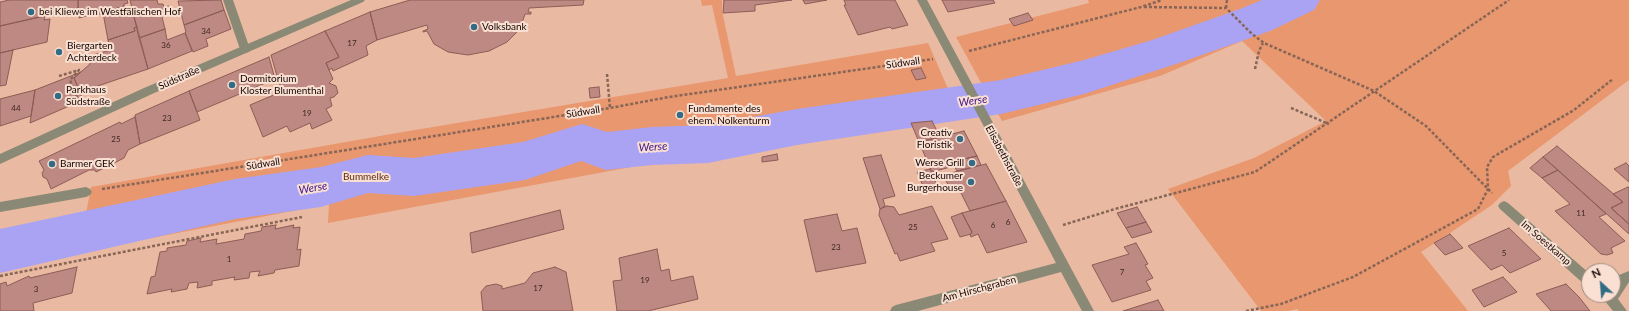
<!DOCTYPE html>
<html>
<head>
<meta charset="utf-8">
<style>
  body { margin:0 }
  #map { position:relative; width:1629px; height:311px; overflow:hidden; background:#eab9a1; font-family:Lato,sans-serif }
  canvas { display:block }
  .north { position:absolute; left:1581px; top:263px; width:40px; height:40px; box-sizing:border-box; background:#f9e0d3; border:1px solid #9e897f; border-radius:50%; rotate:334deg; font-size:11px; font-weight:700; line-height:16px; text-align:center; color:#160702 }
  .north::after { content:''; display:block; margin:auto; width:14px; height:18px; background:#316c84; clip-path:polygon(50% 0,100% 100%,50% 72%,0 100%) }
</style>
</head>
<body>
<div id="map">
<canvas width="1629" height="311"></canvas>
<div class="north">N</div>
</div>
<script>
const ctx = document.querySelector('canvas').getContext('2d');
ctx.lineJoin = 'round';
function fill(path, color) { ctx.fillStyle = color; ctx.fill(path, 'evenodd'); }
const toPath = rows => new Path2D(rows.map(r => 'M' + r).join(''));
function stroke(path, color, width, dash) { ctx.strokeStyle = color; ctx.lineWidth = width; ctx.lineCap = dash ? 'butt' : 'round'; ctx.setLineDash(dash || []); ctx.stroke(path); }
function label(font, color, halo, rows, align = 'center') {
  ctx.font = font + ' Lato,sans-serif'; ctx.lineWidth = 4; ctx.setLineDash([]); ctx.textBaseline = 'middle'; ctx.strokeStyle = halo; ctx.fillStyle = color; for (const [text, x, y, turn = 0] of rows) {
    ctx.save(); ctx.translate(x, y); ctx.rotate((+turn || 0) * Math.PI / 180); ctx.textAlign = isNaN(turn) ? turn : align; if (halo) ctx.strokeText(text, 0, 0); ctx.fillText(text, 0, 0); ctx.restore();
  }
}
fill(toPath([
  [701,0,722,0,722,11,736,76,928,43,956,107,328,223,329,204,0,267,0,235,85,219,91,187,397,133,728,78,712,5,702,6],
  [1088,0,1629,0,1629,80,1508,171,1511,186,1492,205,1421,252,1468,311,1299,311,1297,309,1288,311,1261,311,1168,189,1254,158,1326,121,1242,41,1160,76,1002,121,956,37,1089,3]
]), '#e9976e');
fill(toPath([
  [1262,0,1320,0,1314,10,1270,31,1179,63,1084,94,1001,114,797,145,708,163,652,165,606,170,581,161,525,180,414,196,368,193,321,207,235,219,0,273,0,229,235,179,321,167,368,155,414,158,523,142,582,124,607,132,652,127,708,125,797,109,1001,80,1084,60,1152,40,1240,9,1262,0]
]), '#aaa3f4');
const building = toPath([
  [9,0,78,0,78,8,0,26,0,2,9,0],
  [78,0,127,0,128,3,124,4,124,6,94,16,94,14,79,18,78,0],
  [130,0,157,0,158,4,163,4,164,7,169,6,170,10,161,13,165,29,139,38,130,0],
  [221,0,224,10,184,25,178,1,221,0],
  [410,0,584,0,583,5,529,8,528,12,531,12,531,14,525,14,520,29,507,42,489,51,468,55,448,52,434,44,427,31,423,32,423,31,428,29,427,25,377,40,370,12,410,0],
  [724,0,792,0,755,5,755,11,723,13,724,0],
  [803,0,827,0,805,4,803,0],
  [844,0,895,0,908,25,892,29,890,27,858,35,844,5,846,5,844,0],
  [942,0,993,0,995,3,948,12,942,0],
  [124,6,126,15,133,13,137,27,134,28,135,31,108,40,103,13,124,6],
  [224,10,231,29,206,39,208,46,193,52,185,33,186,32,184,25,224,10],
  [370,12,377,40,366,46,368,55,333,71,332,68,329,70,326,63,339,57,325,31,370,12],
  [1028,13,1033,20,1014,26,1009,19,1028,13],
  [45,16,44,20,50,19,47,42,0,53,0,26,45,16],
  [137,27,148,69,80,92,74,78,90,64,90,56,110,50,108,40,135,31,134,28,137,27],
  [165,29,167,40,185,33,192,51,148,69,139,38,165,29],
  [325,31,339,57,326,63,333,79,329,83,336,86,338,93,334,97,330,98,332,106,326,109,332,120,312,129,310,123,290,132,287,126,263,137,250,105,283,91,279,83,271,55,325,31],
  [13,50,6,85,0,86,0,53,13,50],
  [269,57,275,79,197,112,189,91,269,57],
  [921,68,926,78,916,80,911,70,921,68],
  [81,72,74,78,83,100,30,123,35,90,81,72],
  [599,87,600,97,590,98,589,88,599,87],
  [35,90,31,116,0,126,0,99,35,90],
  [189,91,200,120,140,144,135,115,189,91],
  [135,117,140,144,128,150,124,158,96,172,95,170,89,170,51,189,47,179,43,177,42,173,44,170,39,161,120,122,121,124,135,117],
  [932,121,940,137,919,142,911,123,932,121],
  [964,131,977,156,952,162,954,166,932,172,919,142,964,131],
  [1557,146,1623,202,1611,208,1629,224,1629,234,1543,157,1557,146],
  [777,154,778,160,762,162,762,157,777,154],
  [881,155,895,196,883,199,885,206,880,209,863,158,881,155],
  [977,156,981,165,957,171,952,162,977,156],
  [1543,157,1558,170,1542,178,1530,168,1543,157],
  [1626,163,1629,166,1629,182,1614,169,1626,163],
  [986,164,1006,201,970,211,959,189,952,192,943,175,986,164],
  [930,169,939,190,926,193,917,172,930,169],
  [1558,170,1606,214,1599,217,1625,241,1611,248,1613,253,1607,255,1601,254,1555,211,1570,204,1542,178,1558,170],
  [1628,187,1629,188,1629,224,1611,208,1623,202,1613,194,1628,187],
  [1006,201,1027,242,987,253,978,234,971,237,970,235,972,232,962,213,1006,201],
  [887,206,894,207,899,215,932,206,948,239,931,243,935,251,900,261,897,253,895,254,879,215,880,209,887,206],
  [1137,207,1146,222,1126,228,1117,213,1137,207],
  [560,210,564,229,472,253,470,233,560,210],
  [962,213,972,232,971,234,960,237,951,217,962,213],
  [837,214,842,231,857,228,866,263,816,272,804,220,837,214],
  [1146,222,1152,232,1132,238,1126,228,1146,222],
  [276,225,275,229,294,225,293,228,300,227,297,250,301,249,299,266,275,270,274,273,258,276,260,271,250,272,249,278,234,280,235,277,212,281,212,285,197,288,198,282,189,283,187,289,171,292,172,289,147,294,151,277,155,276,160,252,167,251,167,248,186,245,187,241,201,238,200,242,217,239,216,244,244,239,245,234,261,231,262,227,276,225],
  [1509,228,1541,259,1510,273,1502,265,1491,270,1468,246,1509,228],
  [1450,234,1463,248,1445,255,1434,243,1450,234],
  [1136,243,1148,264,1145,265,1153,278,1146,281,1151,290,1112,302,1092,265,1129,254,1124,247,1136,243],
  [657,249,661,271,669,269,671,281,693,276,698,299,648,311,617,311,613,281,622,280,619,258,657,249],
  [77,267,72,293,33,303,34,311,0,311,0,284,6,282,7,286,29,276,30,278,77,267],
  [555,267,566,272,573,311,483,311,481,292,486,286,496,284,502,286,502,289,525,283,533,273,555,267],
  [1503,277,1517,292,1484,307,1472,290,1503,277],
  [1566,284,1579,297,1590,311,1551,311,1536,294,1566,284],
  [1158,300,1164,311,1123,311,1158,300]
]);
fill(building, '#bd8982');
stroke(building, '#8d5c56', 1);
stroke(toPath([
  [1144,7,1226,8,1252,34,1264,43,1374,91,1426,126,1492,193],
  [1226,8,1227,0],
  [969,51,1141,7,1162,0],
  [1255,69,1259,51,1263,43],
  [607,74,610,108],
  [59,76,79,70,70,80,80,104],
  [1291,108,1329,124],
  [102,189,610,108,669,97,933,59],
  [1063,225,1115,209,1255,172,1509,0],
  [0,276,302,217],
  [1246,311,1281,304,1353,277,1478,209,1488,189,1487,167,1493,157,1574,110,1613,79]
]), '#876657', 2.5, [3, 2]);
fill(toPath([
  [86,187,90,189,92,192,90,195,86,197,0,212,0,202,86,187]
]), '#898975');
fill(toPath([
  [223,0,233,0,250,49,249,52,245,53,241,52,240,49,223,0]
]), '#898975');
fill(toPath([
  [351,0,365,0,363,2,152,94,0,164,0,154,144,88,351,0],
  [917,0,927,0,1094,311,1082,311,1061,272,918,311,890,311,892,307,896,305,1056,263,917,0],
  [1504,201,1508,203,1589,273,1589,286,1585,285,1500,209,1498,206,1500,203,1504,201],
  [1629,271,1629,282,1618,299,1627,311,1613,311,1600,295,1613,295,1613,285,1619,275,1629,271]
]), '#898975');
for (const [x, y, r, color] of [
  [31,12,4,"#316c84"],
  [474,27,4,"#316c84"],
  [59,52,4,"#316c84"],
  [232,85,4,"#316c84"],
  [58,96,4,"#316c84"],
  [680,115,4,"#316c84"],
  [960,139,4,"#316c84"],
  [972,163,4,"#316c84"],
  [52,164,4,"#316c84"],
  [971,182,4,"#316c84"]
]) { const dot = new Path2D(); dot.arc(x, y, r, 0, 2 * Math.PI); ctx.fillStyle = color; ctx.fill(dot); stroke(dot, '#f9e0d3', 1.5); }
label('8px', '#402822', null, [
  ["34",206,31],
  ["17",352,43],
  ["36",166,45],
  ["44",16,108],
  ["19",307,113],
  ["23",167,118],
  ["25",116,139],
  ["11",1581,213],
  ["6",1008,222],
  ["6",993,225],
  ["25",913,227],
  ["23",836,247],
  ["5",1504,253],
  ["1",229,259],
  ["7",1122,272],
  ["19",645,280],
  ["17",538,288],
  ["3",36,289]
]);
label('10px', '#160702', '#f9e0d3', [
  ["bei Kliewe im Westfälischen Hof",39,12],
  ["Volksbank",482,27],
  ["Biergarten",67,46],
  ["Achterdeck",67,58],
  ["Dormitorium",240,79],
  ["Kloster Blumenthal",240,91],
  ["Parkhaus",66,90],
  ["Südstraße",66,102],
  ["Fundamente des",688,109],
  ["ehem. Nolkenturm",688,121],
  ["Creativ",952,133,"right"],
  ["Floristik",952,145,"right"],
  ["Werse Grill",964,163,"right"],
  ["Barmer GEK",60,164],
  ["Beckumer",963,176,"right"],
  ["Burgerhouse",963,188,"right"]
], 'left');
label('10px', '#160702', '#f9e0d3', [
  ["Südwall",903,63,-8],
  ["Südstraße",179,78,-24],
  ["Südwall",583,112,-9],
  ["Elisabethstraße",1004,156,62],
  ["Südwall",263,164,-9],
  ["Im Soestkamp",1546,243,41],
  ["Am Hirschgraben",979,289,-15]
]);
label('10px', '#592f19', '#f9e0d3', [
  ["Bummelke",366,177]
]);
label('italic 11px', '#381089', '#f9e0d3', [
  ["Werse",973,101,-8],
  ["Werse",653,147,-4],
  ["Werse",313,188,-10]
]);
</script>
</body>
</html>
